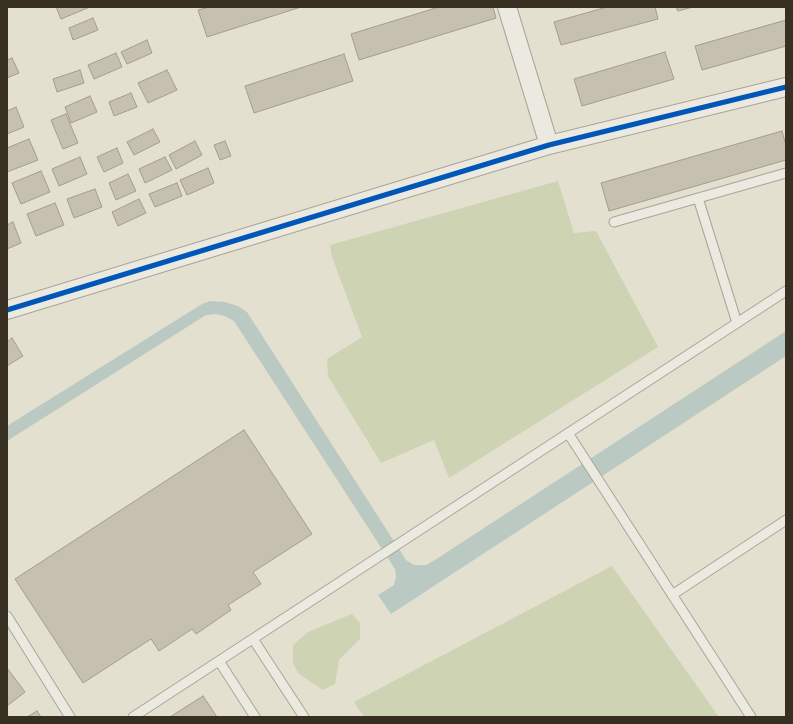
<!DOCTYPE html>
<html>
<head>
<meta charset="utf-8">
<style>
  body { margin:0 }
  #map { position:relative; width:793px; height:724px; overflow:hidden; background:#e3e0d0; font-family:Georgia,serif }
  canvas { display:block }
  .frame { position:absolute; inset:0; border:8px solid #372f21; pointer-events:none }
</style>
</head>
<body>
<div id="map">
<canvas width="793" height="724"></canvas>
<div class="frame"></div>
</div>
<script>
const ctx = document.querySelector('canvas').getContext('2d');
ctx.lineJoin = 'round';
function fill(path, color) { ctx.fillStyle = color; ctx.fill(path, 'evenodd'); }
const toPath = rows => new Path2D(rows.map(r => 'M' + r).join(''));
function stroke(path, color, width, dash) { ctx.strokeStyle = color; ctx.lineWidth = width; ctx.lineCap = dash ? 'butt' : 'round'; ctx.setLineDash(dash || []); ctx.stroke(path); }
fill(toPath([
  [558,181,574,233,596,231,658,347,449,478,434,440,381,463,328,376,327,359,362,337,332,257,330,245],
  [612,566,719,717,364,717,354,702],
  [352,614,360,623,360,639,339,660,335,684,323,690,299,674,293,664,293,645,308,632]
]), '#ced3b3');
fill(toPath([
  [210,301,225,302,238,306,247,312,406,560,414,565,426,565,435,560,786,331,786,356,391,614,378,595,394,585,396,577,395,569,234,321,225,316,215,314,206,315,7,441,7,426,202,304]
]), '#bac9c2');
const building = toPath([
  [56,7,90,7,61,19,56,7],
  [209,7,301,7,207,37,198,10,209,7],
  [439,7,493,7,496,18,359,60,351,34,439,7],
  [607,7,655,7,658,19,561,45,554,22,607,7],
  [676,7,693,7,678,11,676,7],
  [93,18,98,30,73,40,69,28,93,18],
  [786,20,786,46,702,70,695,46,786,20],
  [147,40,152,53,127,64,121,52,147,40],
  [665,52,674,79,582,106,574,79,665,52],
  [116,53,122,67,94,79,88,65,116,53],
  [344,54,353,81,254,113,245,86,344,54],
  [12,58,19,73,7,78,7,60,12,58],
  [80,70,84,83,57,92,53,79,80,70],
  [167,70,177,90,148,103,138,83,167,70],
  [131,93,137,107,114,116,109,102,131,93],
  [90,96,97,112,71,123,65,107,90,96],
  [16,107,24,127,7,134,7,111,16,107],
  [66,114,78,143,63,149,51,120,66,114],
  [153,129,160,142,134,155,127,142,153,129],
  [782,131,786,145,786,160,609,211,601,183,782,131],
  [29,139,38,160,7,172,7,148,29,139],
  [195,141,202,155,176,169,169,155,195,141],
  [225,141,231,156,220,160,214,145,225,141],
  [117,148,123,163,104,172,97,157,117,148],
  [80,157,87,174,59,186,52,169,80,157],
  [165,157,172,170,145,183,139,169,165,157],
  [208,168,214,183,187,195,180,180,208,168],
  [41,171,50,192,21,204,12,183,41,171],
  [128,174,136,191,116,200,109,183,128,174],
  [177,183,182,196,155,207,149,194,177,183],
  [95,189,102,207,74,218,67,199,95,189],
  [139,199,146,213,118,226,112,212,139,199],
  [55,203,64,225,36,236,27,214,55,203],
  [13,222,21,243,7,249,7,225,13,222],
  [12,338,23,356,7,366,7,342,12,338],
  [244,430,312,534,253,572,261,584,228,605,231,610,196,634,192,629,159,651,151,639,83,683,15,579,244,430],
  [7,668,25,692,7,706,7,668],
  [203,696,217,717,170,717,203,696],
  [37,711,41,717,27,717,37,711]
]);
fill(building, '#c6c0b1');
stroke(building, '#a39c8f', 1);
const service = toPath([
  [698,198,737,323],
  [614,222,786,173],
  [568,433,751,717],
  [672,595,786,520],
  [7,616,70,717],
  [253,639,304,717],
  [219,661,255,717],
  [133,717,786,291]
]);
const minor = toPath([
  [507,7,549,145],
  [7,310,549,145,786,87]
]);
stroke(service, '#a8a598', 11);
stroke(minor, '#a8a598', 20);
stroke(service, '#eceae0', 9);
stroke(minor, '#eceae0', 18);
stroke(toPath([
  [7,310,549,145,786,87]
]), '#0057b8', 5);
</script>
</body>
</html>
